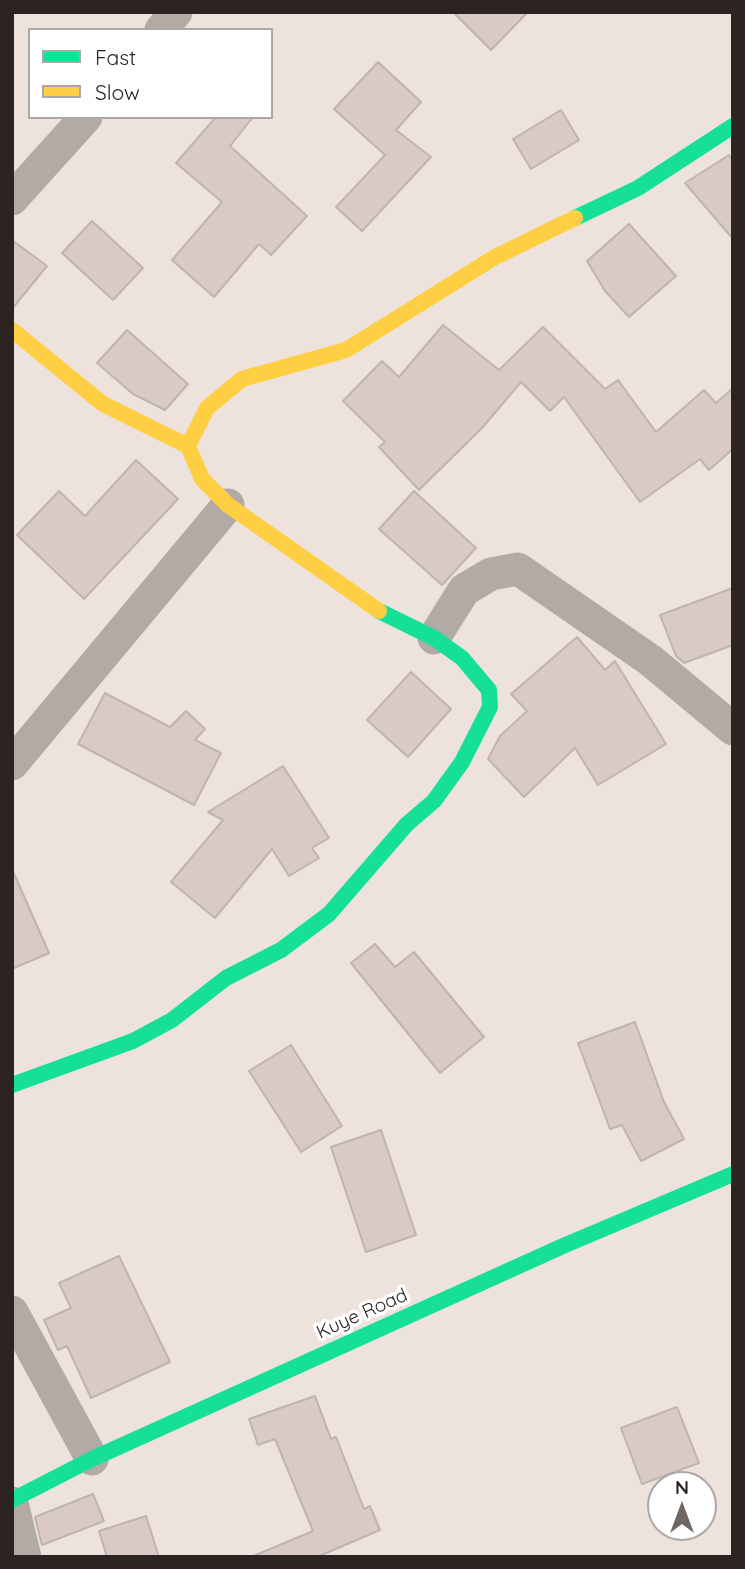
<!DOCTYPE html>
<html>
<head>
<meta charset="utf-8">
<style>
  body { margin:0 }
  #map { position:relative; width:745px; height:1569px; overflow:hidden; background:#eee2dc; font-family:Quicksand,sans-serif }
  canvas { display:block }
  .frame { position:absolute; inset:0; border:14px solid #2c2420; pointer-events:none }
  .legend { position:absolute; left:28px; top:28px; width:245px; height:91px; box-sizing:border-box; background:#fff; border:2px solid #aba7a6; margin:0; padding:9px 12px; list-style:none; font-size:21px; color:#2c2420 }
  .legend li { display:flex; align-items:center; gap:14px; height:35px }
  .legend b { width:35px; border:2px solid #aba7a6 }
  .north { position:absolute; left:647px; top:1471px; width:70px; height:70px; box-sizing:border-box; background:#fff; border:2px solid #aba7a6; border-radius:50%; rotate:0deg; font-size:19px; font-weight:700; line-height:28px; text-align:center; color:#2c2420 }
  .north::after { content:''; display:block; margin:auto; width:24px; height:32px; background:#706662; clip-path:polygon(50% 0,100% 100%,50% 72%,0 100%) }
</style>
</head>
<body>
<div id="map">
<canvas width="745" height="1569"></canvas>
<div class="frame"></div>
<ul class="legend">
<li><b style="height:9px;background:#16e098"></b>Fast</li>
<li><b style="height:9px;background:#ffcf43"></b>Slow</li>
</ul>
<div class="north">N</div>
</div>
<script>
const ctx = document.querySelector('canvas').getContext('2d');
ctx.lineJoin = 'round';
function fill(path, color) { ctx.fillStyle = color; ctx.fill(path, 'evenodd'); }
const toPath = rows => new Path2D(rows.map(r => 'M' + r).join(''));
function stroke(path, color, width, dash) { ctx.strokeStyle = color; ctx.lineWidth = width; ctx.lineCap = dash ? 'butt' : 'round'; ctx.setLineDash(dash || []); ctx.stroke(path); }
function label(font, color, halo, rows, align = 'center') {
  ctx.font = font + ' Quicksand,sans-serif'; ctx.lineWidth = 7; ctx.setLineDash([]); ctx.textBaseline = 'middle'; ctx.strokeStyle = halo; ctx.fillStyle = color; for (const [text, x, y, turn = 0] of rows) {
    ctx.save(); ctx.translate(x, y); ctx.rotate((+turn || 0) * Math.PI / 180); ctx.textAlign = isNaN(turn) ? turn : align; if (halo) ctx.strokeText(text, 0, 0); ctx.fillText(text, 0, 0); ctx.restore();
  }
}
const building = toPath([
  [453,12,528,12,491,50,453,12],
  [378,62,421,102,396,130,431,157,362,231,336,207,385,155,334,109,378,62],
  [561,110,579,140,531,169,513,139,561,110],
  [216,117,253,117,230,146,307,216,271,255,259,244,214,297,172,260,222,202,176,163,216,117],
  [729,155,733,160,733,239,685,183,729,155],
  [92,221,143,268,113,300,62,253,92,221],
  [629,224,676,276,629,317,605,291,587,261,629,224],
  [12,240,47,266,12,309,12,240],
  [443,325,499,370,543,327,605,389,618,380,656,432,704,390,716,403,733,388,733,449,709,470,700,459,640,502,564,397,550,411,521,382,483,427,419,490,379,447,385,442,343,401,382,361,399,377,443,325],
  [127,330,188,384,165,410,133,394,97,363,127,330],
  [136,460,178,499,84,599,17,535,59,491,85,516,136,460],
  [414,491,476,548,442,585,379,529,414,491],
  [733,588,733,645,684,663,676,656,660,615,733,588],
  [577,637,605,670,615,661,666,744,598,785,575,748,524,797,488,759,500,736,527,711,511,694,577,637],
  [411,672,451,709,408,757,367,720,411,672],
  [105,693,170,727,186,711,205,729,195,740,221,753,194,805,78,744,105,693],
  [283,766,329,838,312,848,319,858,289,876,272,849,215,918,171,882,223,820,208,812,283,766],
  [12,869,49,953,12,969,12,869],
  [375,944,395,967,414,952,484,1037,440,1073,351,963,375,944],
  [635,1022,664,1102,684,1139,641,1161,622,1125,610,1129,578,1043,635,1022],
  [291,1045,342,1126,301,1152,249,1071,291,1045],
  [381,1130,416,1235,366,1252,331,1147,381,1130],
  [119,1256,170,1362,91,1398,67,1346,58,1350,44,1320,71,1308,59,1283,119,1256],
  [315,1396,331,1439,336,1437,364,1509,370,1506,380,1530,317,1557,251,1557,313,1531,275,1439,258,1445,249,1419,315,1396],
  [677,1407,699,1463,642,1484,621,1428,677,1407],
  [93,1494,104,1521,42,1545,35,1517,93,1494],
  [146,1516,159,1557,107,1557,99,1531,146,1516]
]);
fill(building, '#d9cac5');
stroke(building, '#beb4b0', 2);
stroke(toPath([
  [161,30,176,12],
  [12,199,86,117],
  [434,638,464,590,491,574,518,569,650,660,733,729],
  [12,764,228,505],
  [12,1312,92,1459],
  [12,1503,25,1557]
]), '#b2aba5', 33);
stroke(toPath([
  [575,218,638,188,733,126],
  [12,1085,133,1041,172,1020,226,978,281,950,329,914,407,824,434,801,462,762,490,707,489,690,462,658,434,638,379,611],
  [12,1500,92,1459,563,1246,733,1174]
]), '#16e098', 16);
stroke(toPath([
  [12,330,103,404,188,446,202,479,228,505,379,611],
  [188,446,207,408,242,379,346,350,495,257,575,218]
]), '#ffcf43', 16);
label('19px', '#2c2420', '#fff', [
  ["Kuye Road",362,1314,-24]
]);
</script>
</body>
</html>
